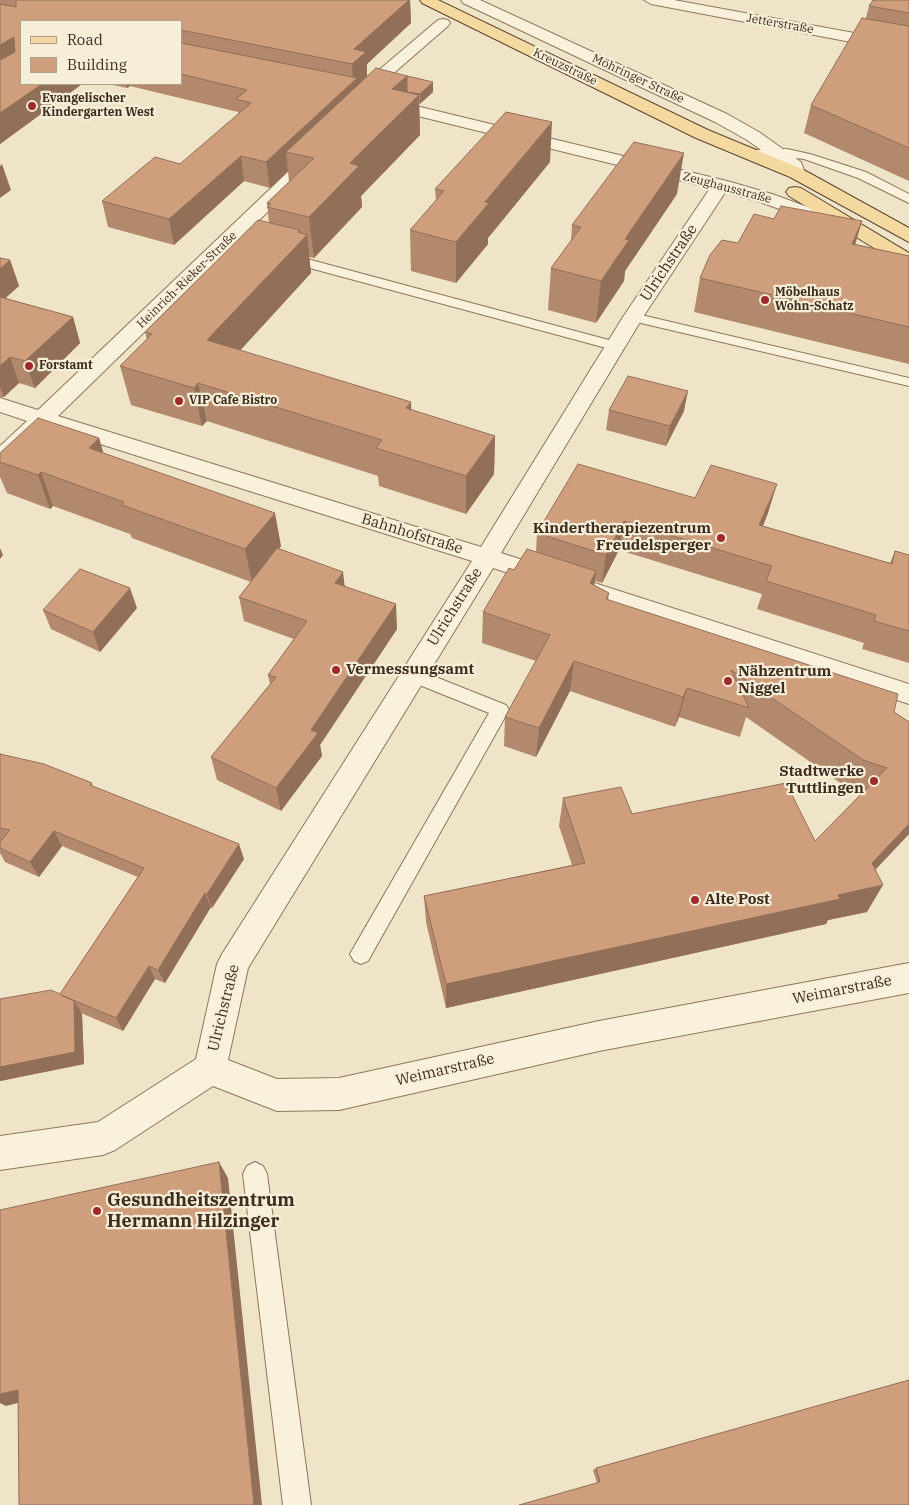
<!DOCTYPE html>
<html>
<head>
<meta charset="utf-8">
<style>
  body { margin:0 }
  #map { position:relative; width:909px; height:1505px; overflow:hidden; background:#f0e4c8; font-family:"IBM Plex Serif",serif }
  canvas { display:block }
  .legend { position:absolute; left:20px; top:20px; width:162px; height:65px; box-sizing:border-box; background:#f7eed8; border:1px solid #ada18e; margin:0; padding:6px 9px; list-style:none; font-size:15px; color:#3d2e20 }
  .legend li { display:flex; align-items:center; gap:10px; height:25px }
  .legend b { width:25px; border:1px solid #ada18e }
</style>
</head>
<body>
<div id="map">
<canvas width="909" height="1505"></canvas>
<ul class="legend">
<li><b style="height:6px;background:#f3d9a0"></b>Road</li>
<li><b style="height:14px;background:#cf9f7d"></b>Building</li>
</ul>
</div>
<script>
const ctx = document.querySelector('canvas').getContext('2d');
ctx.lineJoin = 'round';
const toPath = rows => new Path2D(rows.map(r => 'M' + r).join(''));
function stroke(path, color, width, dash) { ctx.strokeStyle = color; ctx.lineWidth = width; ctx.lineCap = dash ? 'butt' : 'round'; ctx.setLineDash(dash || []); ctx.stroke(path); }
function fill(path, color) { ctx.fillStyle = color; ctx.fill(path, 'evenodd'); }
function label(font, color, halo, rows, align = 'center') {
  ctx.font = font + ' "IBM Plex Serif",serif'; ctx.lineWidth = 4.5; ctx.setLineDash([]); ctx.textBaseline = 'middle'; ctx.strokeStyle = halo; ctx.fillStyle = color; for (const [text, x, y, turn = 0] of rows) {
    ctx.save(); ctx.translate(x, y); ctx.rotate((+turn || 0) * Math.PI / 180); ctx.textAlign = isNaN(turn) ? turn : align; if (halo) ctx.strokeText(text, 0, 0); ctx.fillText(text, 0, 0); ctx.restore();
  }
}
const service = toPath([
  [787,149,810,154,866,172,909,194,909,203,858,178,804,159,787,157,753,158,747,154,753,150,787,149],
  [285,253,620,343,622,346,620,349,610,349,280,260,279,257,280,254,285,253],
  [633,313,909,378,909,386,628,320,626,317,633,313],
  [413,668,506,705,509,710,368,961,361,964,354,961,350,954,354,947,489,713,407,680,404,675,407,670,413,668],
  [255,1162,263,1166,267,1174,311,1505,283,1505,243,1174,247,1166,255,1162]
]);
const minor = toPath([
  [644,0,674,0,909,43,909,53,651,4,644,0],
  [443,19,448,20,450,23,448,26,365,98,353,98,351,95,353,92,438,20,443,19],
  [316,150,322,151,325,155,322,159,58,416,481,547,623,317,715,181,727,181,730,185,643,317,501,553,909,684,909,704,493,568,248,968,228,1060,277,1079,339,1078,599,1021,909,963,909,993,599,1051,339,1110,277,1111,213,1086,115,1150,103,1155,0,1170,0,1136,98,1122,196,1059,217,964,222,954,472,561,46,427,8,464,0,466,0,446,27,421,0,412,0,398,38,410,310,151,316,150]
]);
const tertiary = toPath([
  [461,0,480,0,727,114,759,132,801,162,805,173,802,177,790,177,787,168,747,140,715,122,463,3,461,0],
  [383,98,727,181,772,194,838,218,841,222,838,226,826,226,760,202,715,189,377,106,375,103,377,100,383,98]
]);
const primary = toPath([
  [420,0,438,0,708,130,802,169,909,228,909,242,790,177,696,138,422,3,420,0],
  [795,187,801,188,909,253,909,267,902,265,789,196,786,192,789,188,795,187]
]);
stroke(service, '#8d765c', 2);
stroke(minor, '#8d765c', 2);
stroke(tertiary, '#8d765c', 2);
stroke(primary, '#5b4430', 2);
fill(service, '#faf1dc');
fill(minor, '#faf1dc');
fill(tertiary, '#faf1dc');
fill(primary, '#f3d9a0');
fill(toPath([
  [0,0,410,0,411,23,367,64,367,76,407,76,433,82,433,92,419,104,420,135,361,196,362,207,314,258,309,257,311,273,240,350,411,410,495,436,494,474,466,514,379,486,378,476,207,421,202,426,131,405,120,366,147,340,145,332,269,223,267,203,289,182,288,171,270,188,244,181,174,245,108,227,102,201,180,164,238,114,238,112,130,86,127,88,108,84,181,84,181,21,21,21,21,84,82,84,0,144],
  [909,0,909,181,804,133,811,105,866,18,869,6],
  [550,162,488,238,488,244,456,283,411,271,410,230,436,201,435,189],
  [677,194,625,271,624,281,596,323,548,310,551,268,571,241,572,225],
  [774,219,862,221,855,244,909,256,909,364,694,312,700,278,738,243],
  [0,258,10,260,19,286,5,298,73,317,80,343,35,388,19,383,4,397,0,397],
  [609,410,684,411,666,446,606,430],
  [99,438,103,453,281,546,279,549,345,586,397,629,320,745,322,756,281,811,217,780,211,757,270,684,268,675,294,639,244,621,239,597,251,582,132,538,130,534,53,506,50,509,7,493,0,477,0,453],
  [695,498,768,513,763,526,890,563,895,551,909,555,909,663,862,649,864,643,757,609,762,594,619,550,602,583,595,581,594,586,609,593,608,600,894,712,909,722,909,834,875,870,867,912,828,920,826,924,446,1008,426,922,424,896,572,865,559,826,563,798,632,814,815,841,862,793,849,789,746,717,740,737,679,717,675,727,570,691,536,757,504,746,505,717,536,661,482,643,483,612,514,570,536,552,537,533],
  [137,608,100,652,51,629,43,610],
  [0,754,92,783,93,787,244,859,212,908,211,907,165,983,155,979,123,1031,81,1013,82,1014,84,1064,0,1081,0,999,60,994,138,877,62,846,39,877,5,862,0,853],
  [909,1380,597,1483,593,1470,596,1468]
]), '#b2896c');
fill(toPath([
  [409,0,410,0,411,23,367,64,367,77,286,152,288,171,270,188,266,162,353,82,352,64,354,49],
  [14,37,21,61,0,74,0,45],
  [407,76,419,95,420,135,361,196,362,207,314,258,309,217,350,163,392,89],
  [433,82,433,92,420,104,420,94],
  [42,84,82,84,0,144,0,113],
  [126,84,130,84,130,86,127,88],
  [552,122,550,162,488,238,488,244,456,283,456,242,485,202],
  [684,153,677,194,625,271,624,281,596,323,601,281,625,239],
  [241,156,244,181,174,245,169,219],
  [2,164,11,190,0,198,0,166],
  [862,221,852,255,852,244],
  [300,230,301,240,307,235,311,273,215,378,207,340],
  [10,260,19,286,0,303,0,269],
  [73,317,80,343,35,388,25,361],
  [10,357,19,383,4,397,0,387,0,366],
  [198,383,207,421,202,426,194,388],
  [688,391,684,411,666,446,670,426],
  [411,402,412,440,406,408],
  [495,436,494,474,466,514,466,476],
  [99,438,109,472,89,448],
  [41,472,53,506,50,509,38,475],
  [777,484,768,513,751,554,759,525],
  [275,513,281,546,252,582,245,549],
  [624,521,619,550,602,583,606,555],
  [0,548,3,555,0,559],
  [596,571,592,602,590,583],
  [343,572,346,597,335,583],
  [130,588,137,608,100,652,93,632],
  [396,604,397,629,320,745,322,756,281,811,276,788,311,730],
  [574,661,570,691,536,757,539,728],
  [687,688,679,717,675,727,683,697],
  [909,824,909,834,857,889,872,863],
  [54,831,62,846,39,877,30,862],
  [239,844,244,859,212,908,207,894],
  [883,885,867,912,828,920,826,924,446,1008,446,984],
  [205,893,211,907,165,983,158,970],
  [149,966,155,979,123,1031,116,1018],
  [74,1001,82,1014,84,1064,0,1081,0,1067],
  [219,1162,228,1178,262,1505,254,1505],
  [18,1390,37,1398,6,1406,0,1403,0,1394]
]), '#916f58');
const building = toPath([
  [16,0,409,0,354,49,366,52,352,64,181,30,181,21,21,21,21,84,42,84,0,113,0,60,15,52,14,37,0,45,0,4,16,7,16,0],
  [873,0,909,0,909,13,869,6,873,0],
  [862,18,909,26,909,148,811,105,862,18],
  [181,43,357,78,266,162,241,156,169,219,102,201,155,157,180,164,251,103,236,99,247,90,181,74,181,43],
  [376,68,407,76,392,89,419,95,350,163,359,166,309,217,267,207,271,204,267,203,314,158,286,152,376,68],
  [407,76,433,82,420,94,407,92,407,76],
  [506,112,552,122,485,202,489,203,456,242,410,230,444,191,435,189,506,112],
  [634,142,684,153,625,239,629,240,601,281,551,268,581,227,572,225,634,142],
  [781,206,862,221,852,244,909,256,909,327,700,278,710,255,722,240,738,243,754,214,774,219,781,206],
  [258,220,300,230,298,232,307,235,207,340,411,402,406,408,495,436,466,476,376,448,382,440,198,383,194,388,120,366,152,334,145,332,258,220],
  [0,258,10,260,0,269,0,258],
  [0,297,73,317,25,361,10,357,0,366,0,297],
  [628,376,688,391,670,426,609,410,628,376],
  [38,418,99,438,89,448,275,513,245,549,122,505,124,502,41,472,38,475,0,462,0,453,38,418],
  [578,464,695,498,711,465,777,484,759,525,892,564,895,551,909,555,909,631,874,621,876,615,766,581,772,566,624,521,606,555,537,533,578,464],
  [277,548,343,572,335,583,396,604,311,730,318,733,276,788,211,757,276,677,268,675,307,621,239,597,277,548],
  [527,549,596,571,590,583,609,593,606,599,898,694,894,712,909,722,909,824,872,863,883,885,838,895,840,899,446,984,424,896,585,863,563,798,621,787,632,814,786,783,815,841,887,768,863,760,731,670,749,708,687,688,683,697,574,661,539,728,505,717,550,635,483,612,509,568,514,570,527,549],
  [80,569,130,588,93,632,43,610,80,569],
  [0,754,44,764,92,783,90,785,239,844,207,894,205,893,158,970,149,966,116,1018,61,995,74,1001,75,1052,0,1067,0,999,51,990,60,994,144,868,54,831,30,862,0,848,0,842,10,830,0,828,0,754],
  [219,1162,254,1505,19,1505,18,1390,0,1394,0,1210,219,1162],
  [909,1380,909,1505,519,1505,600,1482,596,1468,909,1380]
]);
fill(building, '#cf9f7d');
stroke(building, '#916f58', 1);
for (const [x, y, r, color] of [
  [32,106,5,"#9e2a2b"],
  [765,300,5,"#9e2a2b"],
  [29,366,5,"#9e2a2b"],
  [179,401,5,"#9e2a2b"],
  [721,538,5,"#9e2a2b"],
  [336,670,5,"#9e2a2b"],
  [728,681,5,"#9e2a2b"],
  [874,781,5,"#9e2a2b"],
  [695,900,5,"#9e2a2b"],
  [97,1211,5,"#9e2a2b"]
]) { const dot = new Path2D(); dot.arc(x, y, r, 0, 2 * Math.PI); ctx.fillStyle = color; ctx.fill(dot); stroke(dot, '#f7eed8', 2); }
label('12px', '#3d2e20', '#f7eed8', [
  ["Jetterstraße",780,24,10],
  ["Kreuzstraße",565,67,26],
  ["Möhringer Straße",638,79,25],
  ["Zeughausstraße",727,188,15],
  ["Heinrich-Rieker-Straße",187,280,-44]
]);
label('bold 12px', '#3d2e20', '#f7eed8', [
  ["Evangelischer",42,99],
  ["Kindergarten West",42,113],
  ["Möbelhaus",775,293],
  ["Wohn-Schatz",775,307],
  ["Forstamt",39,366],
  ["VIP Cafe Bistro",189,401]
], 'left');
label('15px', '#3d2e20', '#f7eed8', [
  ["Ulrichstraße",669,263,-56],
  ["Bahnhofstraße",412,534,17],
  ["Ulrichstraße",455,607,-58],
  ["Weimarstraße",842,990,-11],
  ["Ulrichstraße",224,1008,-76],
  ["Weimarstraße",445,1070,-13]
]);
label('bold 15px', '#3d2e20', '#f7eed8', [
  ["Kindertherapiezentrum",711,529,"right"],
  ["Freudelsperger",711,546,"right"],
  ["Vermessungsamt",346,670],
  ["Nähzentrum",738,672],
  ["Niggel",738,689],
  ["Stadtwerke",864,772,"right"],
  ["Tuttlingen",864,789,"right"],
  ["Alte Post",705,900]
], 'left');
label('bold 18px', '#3d2e20', '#f7eed8', [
  ["Gesundheitszentrum",107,1201],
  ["Hermann Hilzinger",107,1222]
], 'left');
</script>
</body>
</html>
